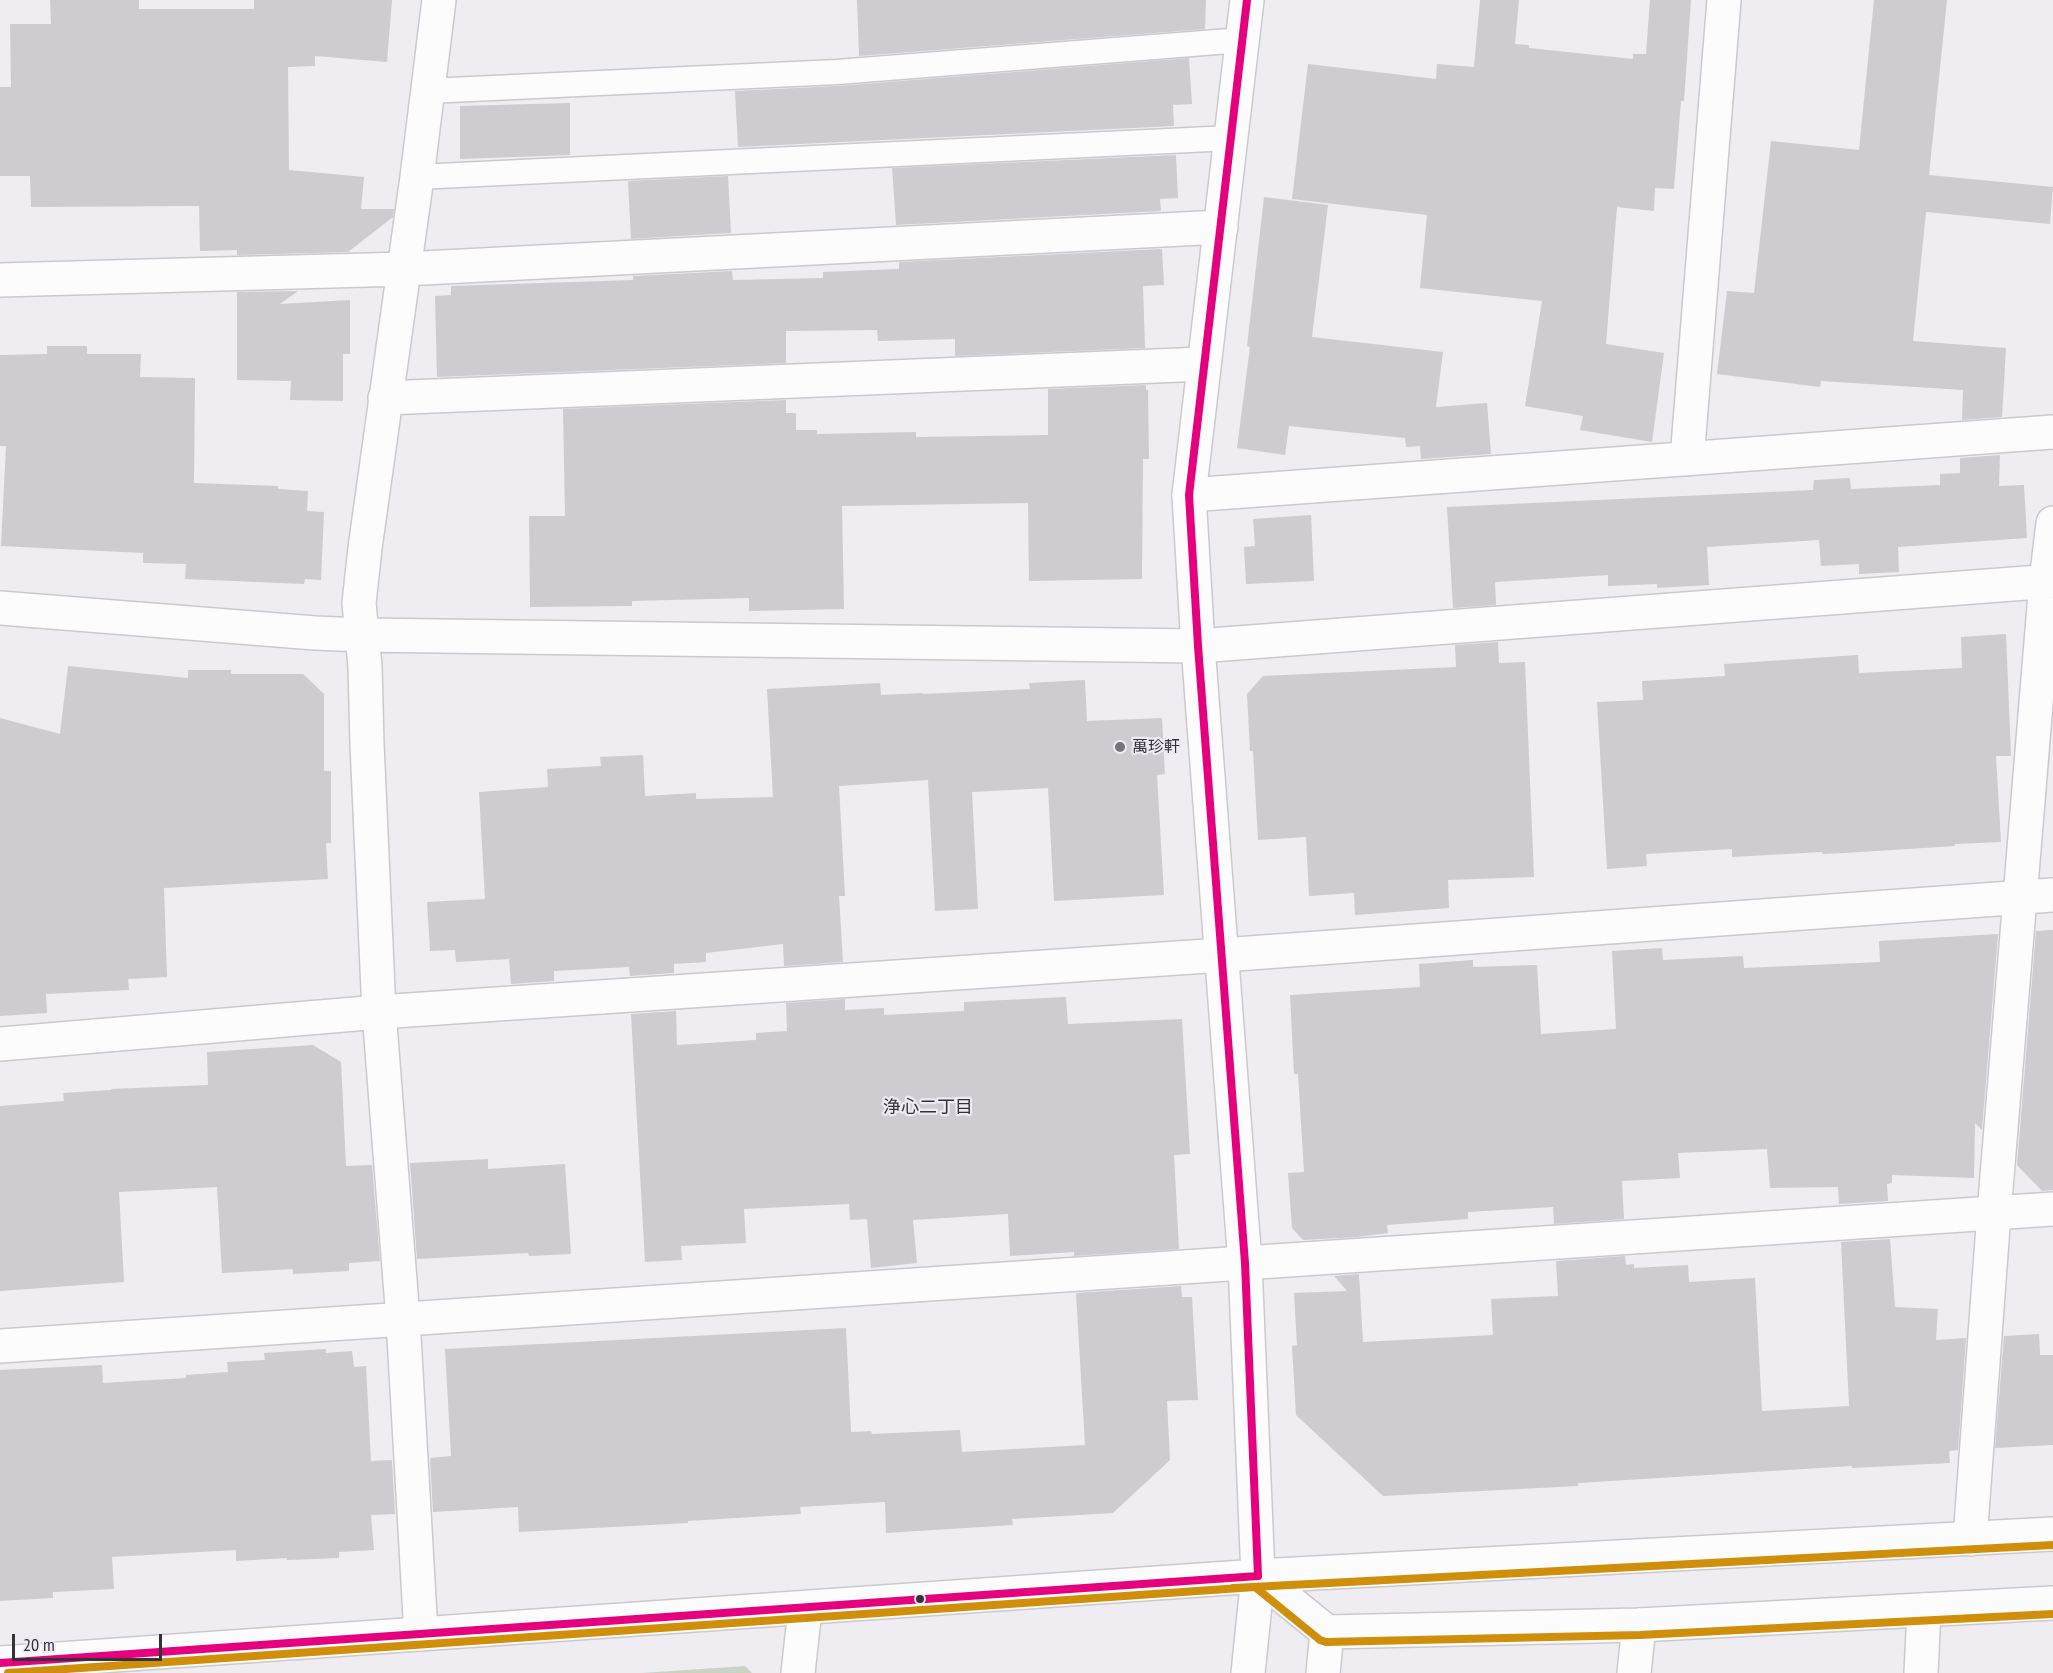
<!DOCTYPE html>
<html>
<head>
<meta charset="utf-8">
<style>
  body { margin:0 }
  #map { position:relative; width:2053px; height:1673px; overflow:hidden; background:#efecf2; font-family:"PT Sans Narrow",sans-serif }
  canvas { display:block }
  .scale { position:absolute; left:12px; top:1634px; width:150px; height:27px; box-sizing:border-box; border:3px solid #343337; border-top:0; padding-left:8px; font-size:18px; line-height:21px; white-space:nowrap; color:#343337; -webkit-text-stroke:4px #eeeaf4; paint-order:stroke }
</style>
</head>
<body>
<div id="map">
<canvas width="2053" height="1673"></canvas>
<div class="scale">20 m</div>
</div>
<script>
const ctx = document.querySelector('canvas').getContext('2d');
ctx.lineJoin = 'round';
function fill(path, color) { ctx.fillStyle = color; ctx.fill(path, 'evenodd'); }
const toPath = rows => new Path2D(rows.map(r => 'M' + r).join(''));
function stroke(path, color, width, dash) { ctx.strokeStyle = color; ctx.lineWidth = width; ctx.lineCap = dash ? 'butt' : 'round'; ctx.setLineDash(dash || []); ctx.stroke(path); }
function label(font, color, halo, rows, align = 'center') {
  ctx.font = font + ' "PT Sans Narrow","Noto Sans JP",sans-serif'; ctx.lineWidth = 4.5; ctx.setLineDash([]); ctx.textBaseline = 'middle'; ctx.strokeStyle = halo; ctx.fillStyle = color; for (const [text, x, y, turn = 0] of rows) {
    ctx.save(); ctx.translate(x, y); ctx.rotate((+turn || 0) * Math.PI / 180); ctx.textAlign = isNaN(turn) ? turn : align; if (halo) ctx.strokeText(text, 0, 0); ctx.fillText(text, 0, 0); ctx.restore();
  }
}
fill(toPath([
  [745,1666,752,1673,642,1673]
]), '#cad4c2');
fill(toPath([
  [50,0,139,0,139,9,254,9,254,0,392,0,387,62,315,56,315,66,288,67,289,170,364,177,361,209,394,209,393,217,348,252,237,255,237,250,200,251,199,206,31,207,30,176,0,176,0,87,11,87,10,24,51,24],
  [857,0,1206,0,1205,29,859,56],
  [1480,0,1519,0,1515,44,1529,45,1529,48,1633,59,1633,54,1646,54,1650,0,1691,0,1684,101,1681,101,1674,189,1655,188,1654,211,1617,207,1606,344,1664,353,1652,442,1580,430,1583,416,1525,406,1542,301,1420,288,1427,215,1292,199,1308,64,1436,79,1437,64,1474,67],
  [1874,0,1947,0,1929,175,2053,187,2050,224,1926,212,1913,341,2006,348,2002,417,1962,420,1963,390,1821,381,1820,387,1717,374,1727,291,1754,293,1771,141,1859,150],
  [1189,58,1192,104,1173,105,1174,126,738,147,735,91,838,86],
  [570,103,570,155,460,159,460,106],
  [1176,155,1178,198,1160,199,1161,211,896,225,892,168],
  [728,176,731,233,631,239,628,181],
  [1264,197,1328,205,1312,337,1443,352,1436,407,1487,403,1491,454,1421,459,1420,446,1406,447,1405,438,1289,426,1285,455,1237,448,1250,347,1247,346],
  [1162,249,1164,285,1143,286,1145,348,955,356,955,339,878,341,877,330,786,331,786,363,437,377,435,296,451,295,451,286,633,280,633,276,732,271,733,280,823,278,823,272,899,269,899,262],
  [298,291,280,304,350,300,350,354,343,354,343,401,290,400,291,381,237,380,237,292],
  [47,346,87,346,87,354,141,354,140,377,195,378,194,483,278,486,278,489,308,491,307,511,324,512,321,580,305,579,304,584,185,579,186,564,143,563,143,553,1,546,6,446,0,446,0,355,47,354],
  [1146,385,1146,390,1148,390,1149,459,1143,459,1142,579,1029,581,1028,503,842,506,844,609,749,611,749,598,632,601,632,606,530,607,529,516,565,516,563,409,786,400,786,413,796,413,796,430,817,430,817,434,916,432,916,437,1048,435,1048,389],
  [2000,455,1999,486,2024,485,2027,538,1898,547,1899,572,1859,574,1859,564,1821,566,1819,540,1707,547,1709,585,1657,588,1657,584,1608,586,1608,575,1495,582,1496,605,1453,608,1447,507,1813,490,1814,480,1850,478,1851,489,1940,485,1940,474,1960,473,1960,458],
  [1311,515,1314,581,1246,584,1244,547,1255,546,1253,519],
  [2006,634,2011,756,1996,756,2001,842,1955,844,1955,846,1845,853,1822,854,1822,852,1732,857,1732,849,1646,854,1647,866,1607,869,1597,702,1643,700,1642,681,1725,676,1724,664,1858,655,1859,673,1962,668,1961,637],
  [1498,642,1499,663,1525,662,1534,877,1448,880,1449,908,1355,915,1354,893,1309,896,1306,837,1258,840,1253,751,1250,751,1247,694,1263,676,1456,667,1455,645],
  [68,666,188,678,188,670,231,670,231,674,303,674,324,694,324,771,331,771,331,843,326,843,328,879,164,888,167,977,128,979,129,990,46,994,47,1013,0,1016,0,718,60,734],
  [1085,680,1087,721,1162,718,1165,774,1157,775,1164,895,1054,901,1048,788,972,792,978,909,935,911,928,780,839,786,845,896,839,896,843,962,784,966,783,944,706,953,706,962,674,964,674,973,630,976,629,967,554,971,554,981,511,984,509,959,456,962,455,950,430,951,427,902,485,899,479,792,548,787,547,769,601,766,600,757,643,755,645,796,696,793,696,799,773,797,767,689,880,683,881,695,923,693,923,694,1030,689,1029,683],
  [2053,930,2053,1190,2042,1191,2017,1165,2036,931],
  [1998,934,1982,1130,1975,1123,1974,1178,1892,1175,1892,1183,1887,1184,1888,1201,1839,1204,1838,1187,1770,1188,1767,1149,1678,1153,1680,1178,1622,1181,1624,1219,1554,1224,1553,1207,1468,1212,1468,1219,1387,1225,1388,1233,1357,1237,1303,1240,1292,1228,1288,1173,1304,1172,1298,1074,1294,1074,1290,995,1420,987,1419,964,1473,960,1473,967,1537,965,1541,1034,1616,1029,1612,951,1662,948,1663,960,1743,956,1744,968,1880,962,1879,941],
  [1066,997,1068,1024,1182,1019,1190,1154,1174,1155,1179,1249,1074,1256,1074,1252,1010,1256,1008,1214,913,1220,917,1263,871,1268,867,1219,850,1220,849,1204,744,1209,746,1243,681,1246,682,1260,645,1262,631,1014,676,1011,677,1045,756,1040,756,1033,787,1031,786,1003,845,999,845,1010,884,1008,884,1015,964,1011,964,1002],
  [313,1045,341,1062,346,1166,372,1165,380,1261,349,1263,349,1271,293,1274,293,1269,222,1273,217,1187,119,1192,124,1282,0,1291,0,1106,64,1101,63,1093,111,1090,111,1089,208,1085,207,1052],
  [488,1159,488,1169,565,1164,571,1254,529,1256,528,1253,417,1259,410,1163],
  [1890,1239,1895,1307,1938,1309,1936,1340,1966,1338,1958,1450,1949,1451,1950,1463,1852,1468,1852,1466,1578,1483,1578,1486,1383,1496,1296,1415,1292,1346,1297,1345,1294,1293,1347,1291,1334,1276,1359,1274,1363,1342,1493,1335,1491,1299,1558,1296,1556,1261,1625,1256,1626,1265,1634,1264,1634,1268,1688,1265,1689,1282,1755,1278,1762,1411,1849,1406,1841,1242],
  [1181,1286,1182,1297,1192,1297,1198,1400,1167,1401,1170,1460,1113,1513,1012,1519,1013,1525,886,1533,885,1502,800,1507,801,1514,688,1521,688,1523,519,1532,518,1507,433,1512,430,1458,451,1456,445,1349,846,1328,851,1432,871,1431,872,1434,960,1430,962,1452,1085,1445,1076,1293],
  [2039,1334,2040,1355,2053,1355,2053,1445,1995,1448,2004,1336],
  [326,1349,326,1353,352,1351,354,1367,366,1366,371,1461,392,1460,395,1514,371,1515,374,1550,339,1552,339,1558,287,1560,287,1558,236,1561,236,1550,112,1557,114,1589,53,1592,53,1598,0,1601,0,1370,102,1365,103,1383,186,1378,186,1375,228,1372,227,1362,265,1360,264,1353]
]), '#ceccd0');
const lane = toPath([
  [428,91,837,72,1242,40],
  [417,177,1231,138]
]);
const street = toPath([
  [0,280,404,269,1221,227],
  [385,398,1204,364],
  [1687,459,1724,0],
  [1189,495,2053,432],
  [0,608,315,633,363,635,1198,646,2053,581],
  [0,1044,379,1012,1222,955,2053,895],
  [0,1346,2053,1209],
  [1970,1539,1994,1213,2046,582,2053,523],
  [421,1634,403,1319,379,1012,367,744,365,666,359,603,365,548,417,177,439,0],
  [798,1673,805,1609],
  [1634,1673,1639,1625],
  [1921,1673,1924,1610]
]);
const secondary = toPath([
  [1247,0,1189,495,1198,646,1245,1263,1258,1576,1248,1673],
  [1258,1576,1327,1632,1639,1625,2053,1603],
  [0,1663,1258,1576,2053,1534],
  [1323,1673,1327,1632]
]);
stroke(lane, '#cbc9cd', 27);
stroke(street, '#cbc9cd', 36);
stroke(secondary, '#cbc9cd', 36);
stroke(lane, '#fdfcfd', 24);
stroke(street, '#fdfcfd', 33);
stroke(secondary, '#fdfcfd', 33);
stroke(toPath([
  [1247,0,1189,495,1198,646,1245,1263,1258,1576],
  [0,1663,1258,1576]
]), '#e5007d', 8);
stroke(toPath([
  [1233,1588,2053,1545],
  [8,1673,1255,1587,1320,1640,1326,1642,1640,1635,2053,1614]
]), '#d08f0b', 8);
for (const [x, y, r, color] of [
  [1120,747,6,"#757478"],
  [920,1599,5,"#343337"]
]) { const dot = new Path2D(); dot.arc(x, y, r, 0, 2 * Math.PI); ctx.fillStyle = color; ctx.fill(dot); stroke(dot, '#eeeaf4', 2); }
label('16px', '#343337', '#eeeaf4', [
  ["萬珍軒",1132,747]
], 'left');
label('18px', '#343337', '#eeeaf4', [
  ["浄心二丁目",928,1108]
]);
</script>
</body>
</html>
